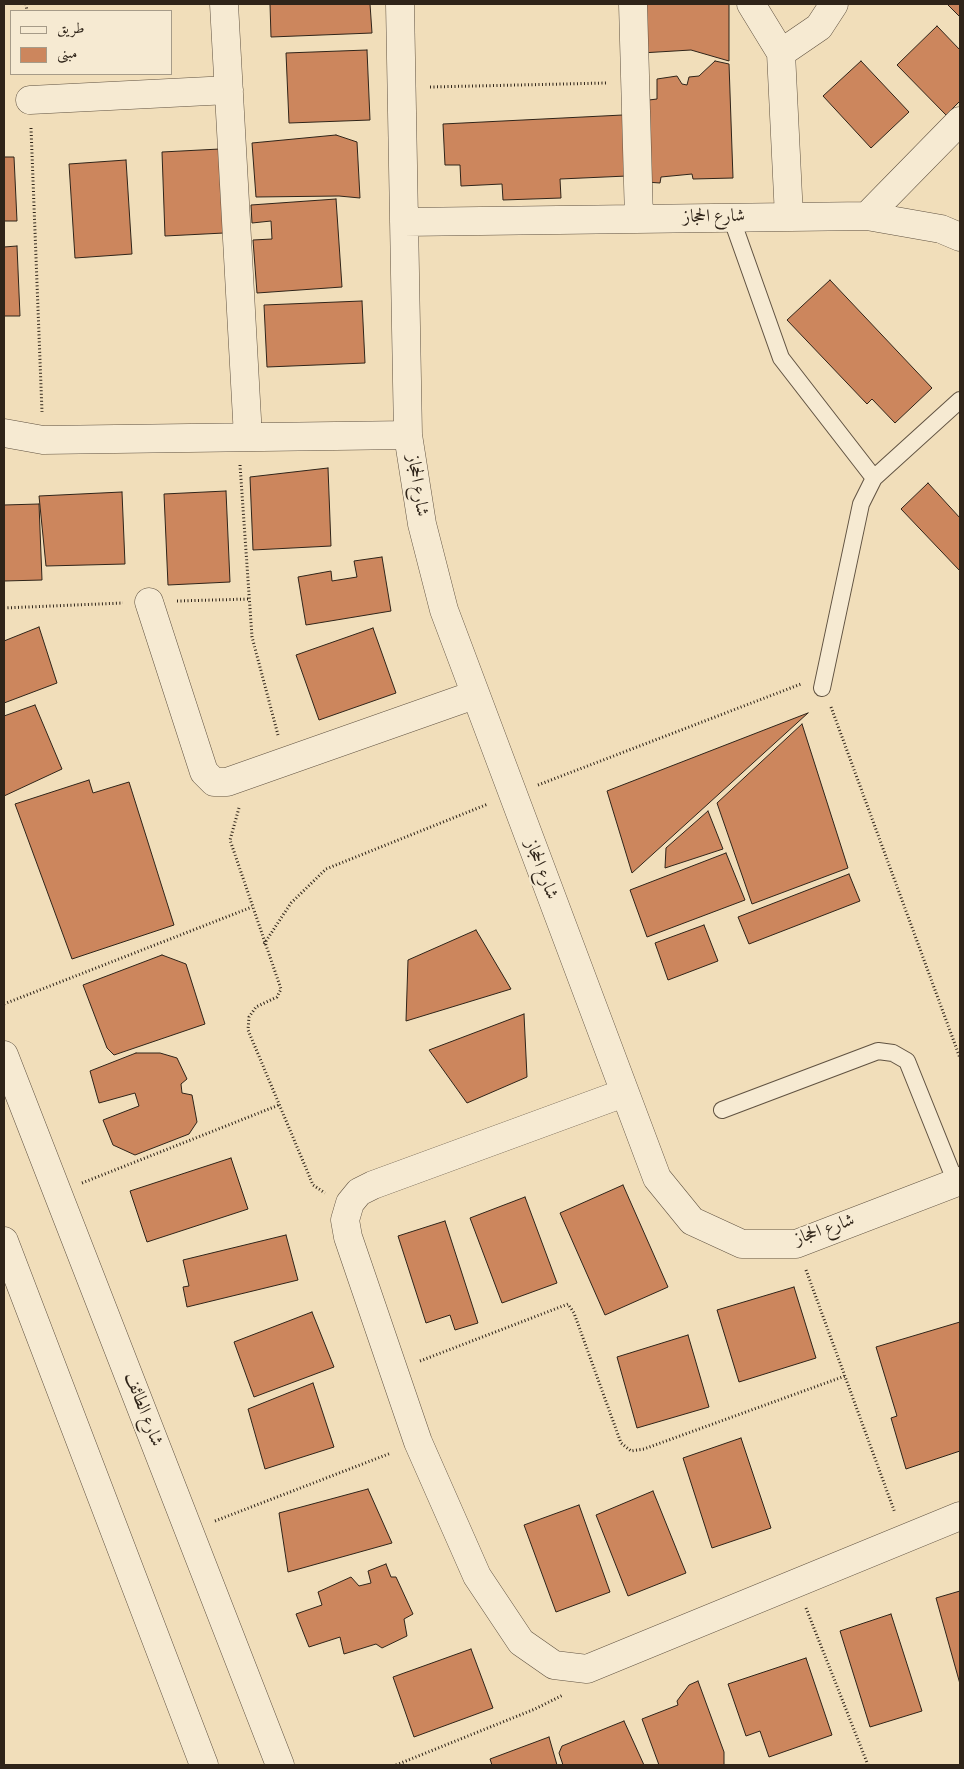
<!DOCTYPE html>
<html>
<head>
<meta charset="utf-8">
<style>
  body { margin:0 }
  #map { position:relative; width:964px; height:1769px; overflow:hidden; background:#f1deba; font-family:Vollkorn,Amiri,serif }
  canvas { display:block }
  .frame { position:absolute; inset:0; border:5px solid #2f2419; pointer-events:none }
  .legend { position:absolute; left:10px; top:10px; width:162px; height:65px; box-sizing:border-box; background:#f6ead2; border:1px solid #a69b88; margin:0; padding:6px 9px; list-style:none; font-size:15px; color:#2f2419 }
  .legend li { display:flex; align-items:center; gap:10px; height:25px }
  .legend b { width:25px; border:1px solid #a69b88 }
</style>
</head>
<body>
<div id="map">
<canvas width="964" height="1769"></canvas>
<div class="frame"></div>
<ul class="legend">
<li><b style="height:6px;background:#f6ead2"></b>طريق</li>
<li><b style="height:14px;background:#cc865d"></b>مبنى</li>
</ul>
</div>
<script>
const ctx = document.querySelector('canvas').getContext('2d');
ctx.lineJoin = 'round';
function fill(path, color) { ctx.fillStyle = color; ctx.fill(path, 'evenodd'); }
const toPath = rows => new Path2D(rows.map(r => 'M' + r).join(''));
function stroke(path, color, width, dash) { ctx.strokeStyle = color; ctx.lineWidth = width; ctx.lineCap = dash ? 'butt' : 'round'; ctx.setLineDash(dash || []); ctx.stroke(path); }
function label(font, color, halo, rows, align = 'center') {
  ctx.font = font + ' Vollkorn,Amiri,serif'; ctx.lineWidth = 4; ctx.setLineDash([]); ctx.textBaseline = 'middle'; ctx.strokeStyle = halo; ctx.fillStyle = color; for (const [text, x, y, turn = 0] of rows) {
    ctx.save(); ctx.translate(x, y); ctx.rotate((+turn || 0) * Math.PI / 180); ctx.textAlign = isNaN(turn) ? turn : align; if (halo) ctx.strokeText(text, 0, 0); ctx.fillText(text, 0, 0); ctx.restore();
  }
}
const building = toPath([
  [270,4,370,4,372,33,271,37,270,4],
  [639,4,729,4,729,61,691,50,641,53,639,4],
  [947,4,960,4,960,17,947,4],
  [937,26,960,50,960,101,946,115,897,65,937,26],
  [367,50,370,120,289,123,286,53,367,50],
  [715,61,729,64,733,178,693,179,692,174,661,177,660,183,646,182,641,101,657,99,657,79,677,76,682,84,687,85,689,77,699,76,715,61],
  [861,61,909,112,871,148,823,96,861,61],
  [623,115,627,176,560,179,561,198,503,200,502,184,461,186,460,165,445,165,443,124,623,115],
  [336,135,357,142,360,198,339,196,256,197,252,143,336,135],
  [220,149,224,233,165,236,162,152,220,149],
  [4,157,14,157,17,221,4,221,4,157],
  [126,160,132,254,75,258,69,164,126,160],
  [336,199,342,287,257,293,253,240,272,239,271,221,252,223,251,205,336,199],
  [17,246,20,316,4,316,4,247,17,246],
  [830,280,932,388,895,423,872,399,867,404,787,320,830,280],
  [362,301,365,363,267,367,264,305,362,301],
  [328,468,331,546,253,550,250,477,328,468],
  [928,483,960,518,960,571,901,509,928,483],
  [226,491,230,582,168,585,164,494,226,491],
  [122,492,125,564,46,566,39,496,122,492],
  [39,504,42,580,4,581,4,505,39,504],
  [382,557,391,611,306,625,298,577,331,571,332,581,357,577,354,561,382,557],
  [39,627,57,683,4,703,4,641,39,627],
  [373,628,396,693,319,720,296,655,373,628],
  [35,705,62,769,4,796,4,716,35,705],
  [808,713,632,873,607,791,808,713],
  [802,724,848,868,752,904,717,803,802,724],
  [89,780,93,793,129,782,174,925,72,959,15,804,89,780],
  [708,811,723,849,665,868,666,848,708,811],
  [726,853,745,900,647,937,630,890,726,853],
  [849,874,860,901,749,944,738,917,849,874],
  [704,925,718,961,668,980,655,943,704,925],
  [476,930,511,989,406,1021,408,960,476,930],
  [162,955,186,964,205,1024,114,1055,107,1048,83,985,162,955],
  [524,1014,527,1077,467,1103,429,1050,524,1014],
  [136,1053,160,1053,177,1058,187,1079,181,1084,182,1093,192,1095,197,1122,189,1134,135,1155,113,1145,103,1120,139,1106,135,1093,99,1103,90,1071,136,1053],
  [231,1158,248,1209,147,1242,130,1191,231,1158],
  [623,1185,668,1287,605,1315,560,1213,623,1185],
  [525,1197,557,1283,502,1303,470,1218,525,1197],
  [445,1221,478,1323,455,1330,450,1315,426,1323,398,1236,445,1221],
  [286,1235,298,1280,187,1307,183,1287,189,1286,183,1260,286,1235],
  [794,1287,816,1358,739,1382,717,1310,794,1287],
  [312,1312,334,1367,254,1397,234,1342,312,1312],
  [960,1322,960,1451,906,1469,891,1418,897,1416,876,1347,960,1322],
  [688,1335,709,1407,637,1428,617,1357,688,1335],
  [313,1383,334,1447,265,1469,248,1409,313,1383],
  [741,1438,771,1528,712,1548,683,1458,741,1438],
  [368,1489,392,1543,288,1572,279,1513,368,1489],
  [653,1491,686,1573,628,1596,596,1515,653,1491],
  [579,1505,610,1592,556,1612,524,1525,579,1505],
  [386,1564,391,1577,396,1577,413,1614,404,1619,407,1636,382,1648,376,1644,344,1654,340,1637,309,1647,296,1614,322,1605,318,1592,351,1577,359,1586,371,1583,368,1571,386,1564],
  [960,1591,960,1684,936,1598,960,1591],
  [891,1614,922,1711,870,1727,840,1631,891,1614],
  [471,1649,493,1708,414,1737,393,1677,471,1649],
  [806,1658,832,1735,769,1757,760,1731,746,1736,728,1684,806,1658],
  [698,1681,724,1752,724,1765,659,1765,642,1719,678,1705,677,1701,689,1685,698,1681],
  [624,1721,644,1765,563,1765,559,1753,562,1746,624,1721],
  [549,1737,557,1765,492,1765,490,1759,549,1737]
]);
fill(building, '#cc865d');
stroke(building, '#2f2419', 1);
const service = toPath([
  [731,217,781,358,874,478],
  [822,688,861,504,874,478,960,400],
  [722,1110,878,1051,893,1053,907,1061,956,1183]
]);
const minor = toPath([
  [224,4,248,437],
  [400,4,408,435,422,524,444,610,657,1178,692,1221,742,1244,796,1244,960,1181],
  [633,4,639,219],
  [751,4,781,53,789,217],
  [781,53,819,27,834,4],
  [30,100,229,90],
  [867,216,960,121],
  [404,222,867,216,941,229,960,237],
  [4,433,43,440,408,435],
  [149,602,204,772,214,782,227,782,474,695],
  [4,1055,280,1765],
  [624,1093,373,1185,359,1192,350,1203,345,1220,348,1237,418,1442,477,1576,521,1642,554,1665,587,1669,960,1516],
  [4,1241,204,1765]
]);
stroke(service, '#605241', 18);
stroke(minor, '#605241', 29);
stroke(toPath([
  [26,4,27,11],
  [430,87,607,83],
  [31,128,42,412],
  [240,465,252,637,278,735],
  [177,601,250,599],
  [4,608,123,603],
  [831,707,960,1058],
  [538,785,801,684],
  [239,808,230,840,281,989,277,997,256,1007,249,1017,248,1030,313,1185,325,1193],
  [264,944,291,903,326,869,488,804],
  [4,1004,252,907],
  [82,1183,279,1105],
  [806,1270,895,1513],
  [420,1361,568,1304,574,1313,621,1443,631,1451,644,1449,845,1376],
  [215,1521,391,1453],
  [806,1608,868,1765],
  [396,1765,535,1709,563,1695]
]), '#2f2419', 3, [1, 2.5]);
stroke(service, '#f6ead2', 16);
stroke(minor, '#f6ead2', 28);
label('18px', '#2f2419', '#f6ead2', [
  ["شارع الحجاز",714,218,-1],
  ["شارع الحجاز",416,486,81],
  ["شارع الحجاز",540,870,69],
  ["شارع الحجاز",825,1231,-19],
  ["شارع الطائف",142,1410,69]
]);
</script>
</body>
</html>
